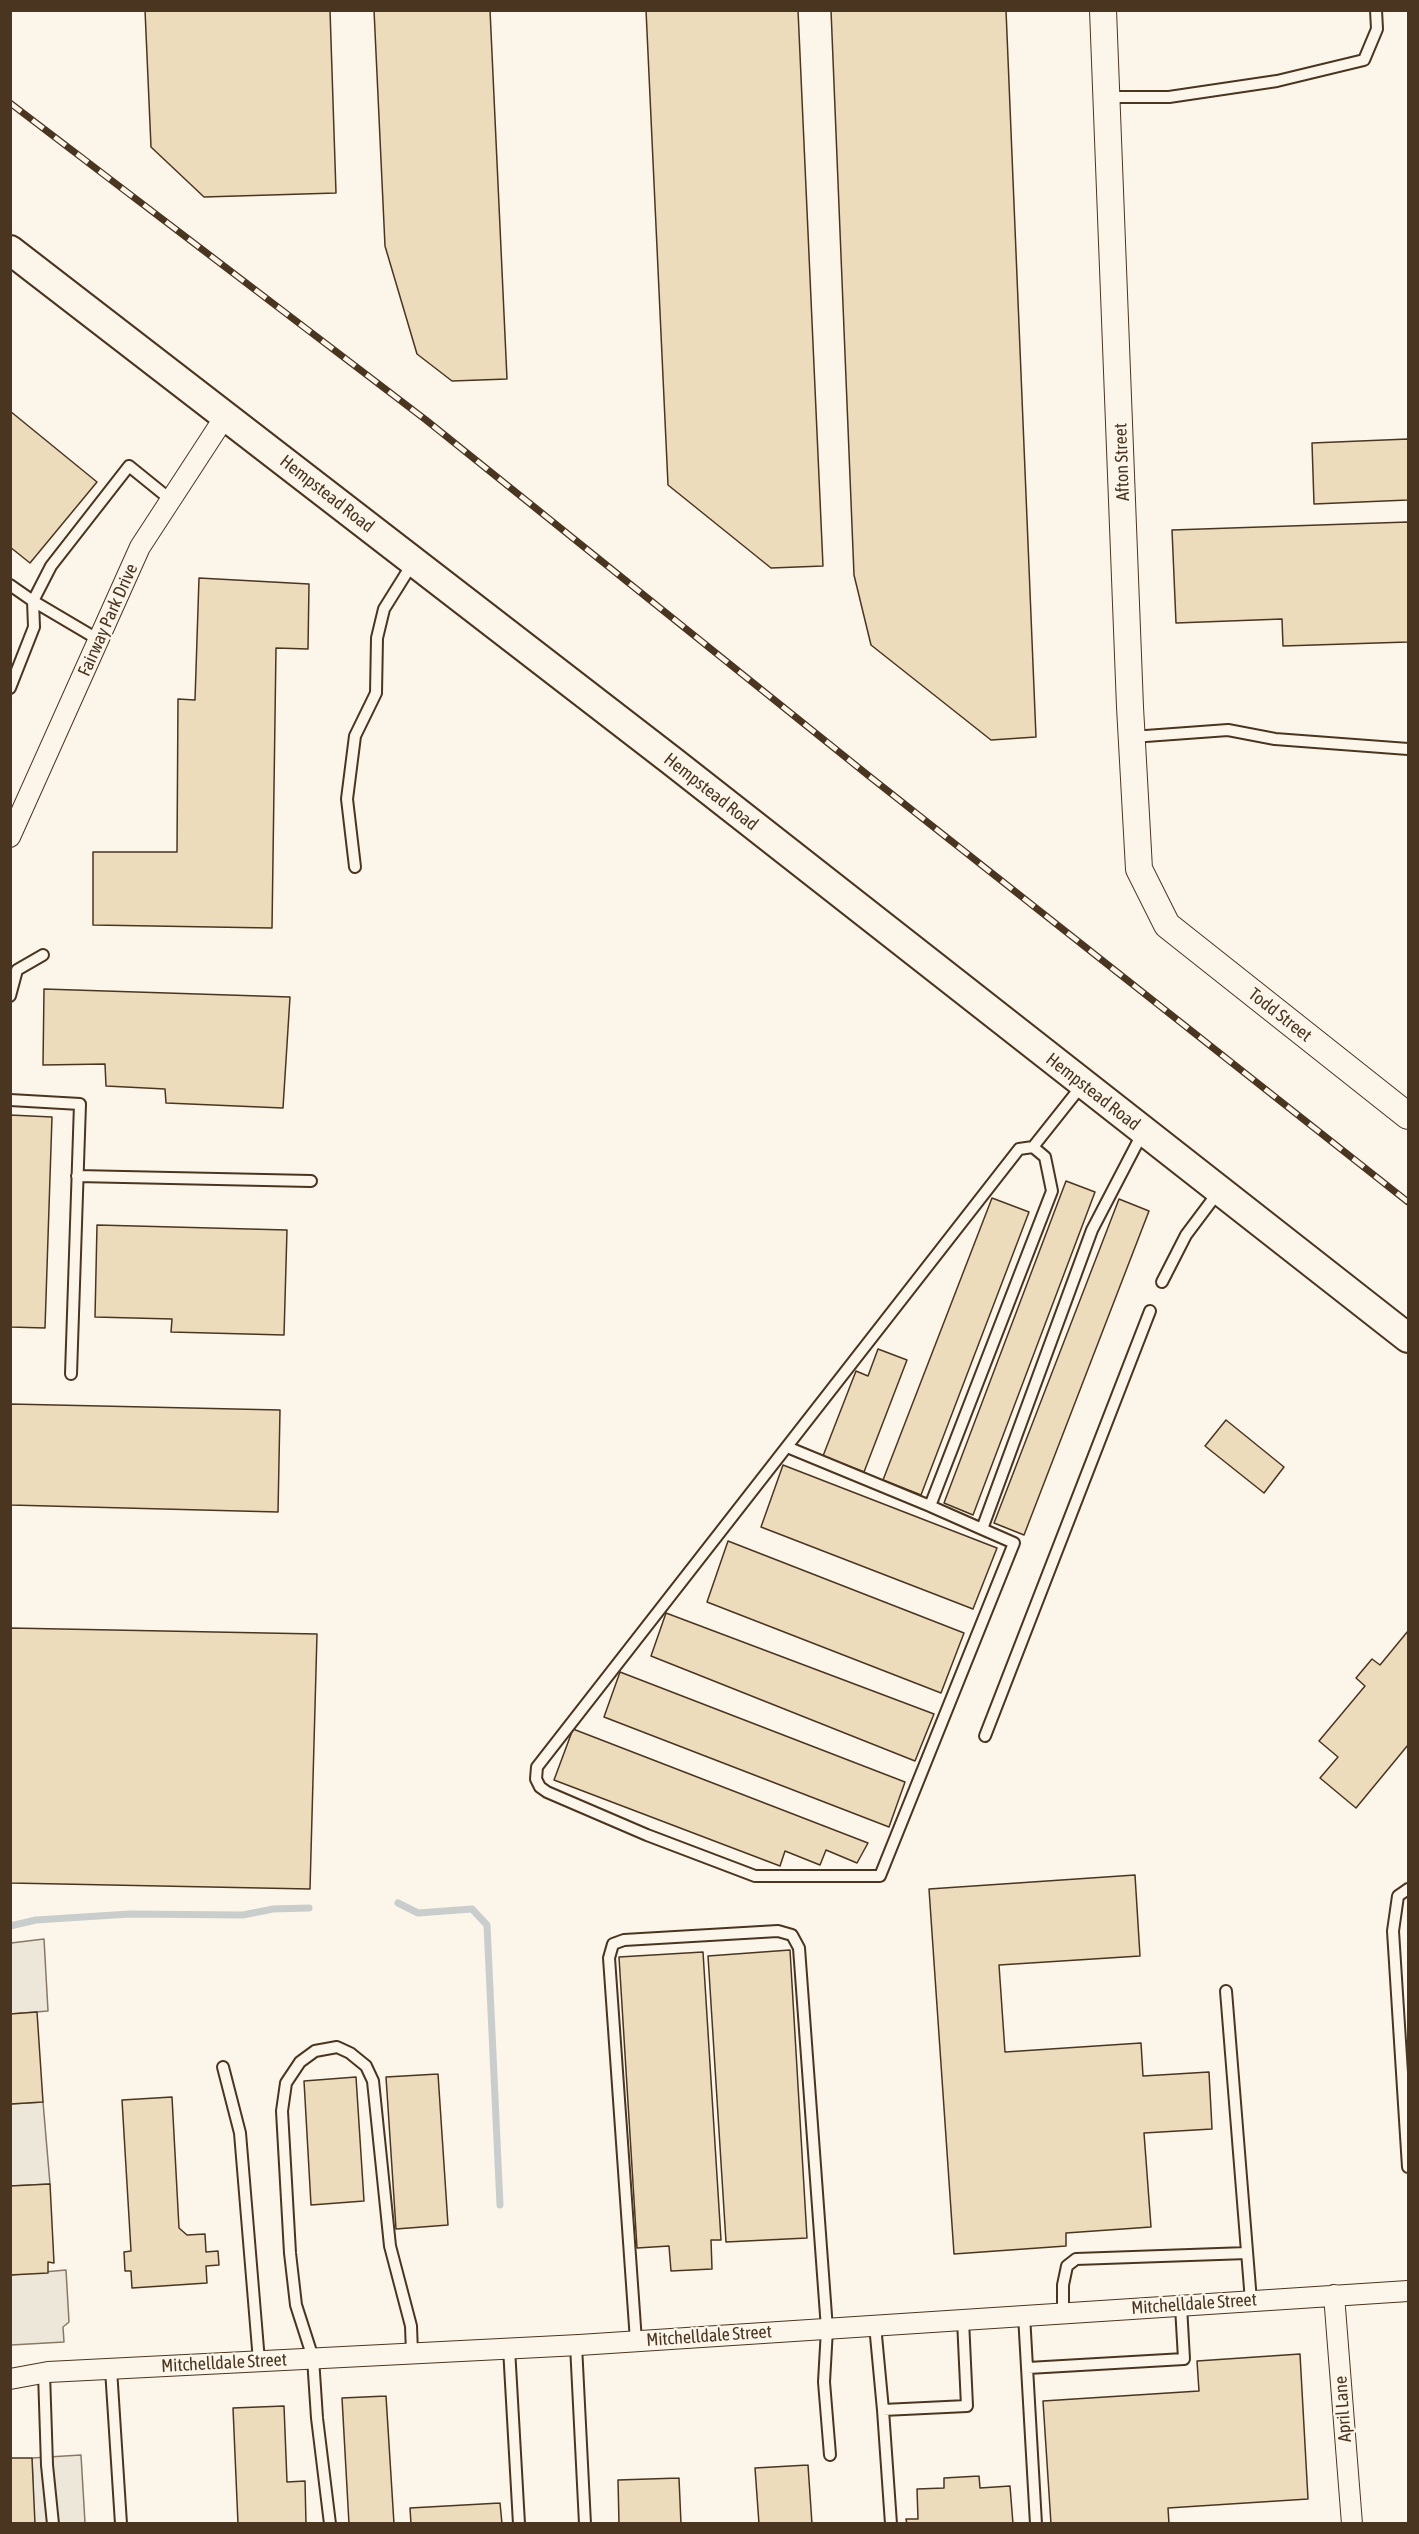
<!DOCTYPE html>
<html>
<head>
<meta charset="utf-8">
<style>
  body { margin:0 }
  #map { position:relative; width:1419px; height:2534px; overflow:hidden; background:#fbf6e9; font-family:"Asap Condensed",sans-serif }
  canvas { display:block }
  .frame { position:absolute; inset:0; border:12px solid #4a3520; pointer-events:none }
</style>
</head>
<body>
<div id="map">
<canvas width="1419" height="2534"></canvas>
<div class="frame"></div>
</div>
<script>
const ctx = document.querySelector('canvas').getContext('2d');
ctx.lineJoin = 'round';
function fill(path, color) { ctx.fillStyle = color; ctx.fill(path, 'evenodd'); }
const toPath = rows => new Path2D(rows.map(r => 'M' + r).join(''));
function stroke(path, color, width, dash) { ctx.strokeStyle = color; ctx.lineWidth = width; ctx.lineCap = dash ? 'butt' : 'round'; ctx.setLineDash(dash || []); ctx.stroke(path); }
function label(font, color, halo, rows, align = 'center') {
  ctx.font = font + ' "Asap Condensed",sans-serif'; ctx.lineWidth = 4.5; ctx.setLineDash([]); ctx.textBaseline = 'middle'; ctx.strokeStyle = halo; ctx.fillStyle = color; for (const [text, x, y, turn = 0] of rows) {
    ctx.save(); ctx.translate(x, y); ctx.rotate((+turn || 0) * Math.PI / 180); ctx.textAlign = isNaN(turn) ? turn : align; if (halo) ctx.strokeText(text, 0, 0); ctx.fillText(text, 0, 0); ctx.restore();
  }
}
const parking = toPath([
  [44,1939,48,2011,11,2014,11,1943,44,1939],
  [43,2102,50,2184,11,2186,11,2104,43,2102],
  [66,2270,69,2322,63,2327,64,2342,11,2345,11,2275,66,2270],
  [81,2455,85,2523,34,2523,32,2458,81,2455]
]);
fill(parking, '#ede7d9');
stroke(parking, '#887966', 1.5);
stroke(toPath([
  [398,1903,418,1913,472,1909,487,1925,500,2205],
  [10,1926,36,1920,130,1914,243,1915,273,1909,309,1908]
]), '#c9cecd', 7);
const building = toPath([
  [145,10,330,10,336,193,204,197,151,147,145,10],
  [374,10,490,10,507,379,452,381,417,354,385,246,374,10],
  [646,10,798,10,823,566,771,568,668,485,646,10],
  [831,10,1006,10,1036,737,991,740,871,645,854,575,831,10],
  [10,411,97,482,30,563,10,547,10,411],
  [1408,439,1408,500,1314,504,1312,443,1408,439],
  [1408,522,1408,642,1283,646,1282,619,1176,623,1172,530,1408,522],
  [199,578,309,584,308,649,276,648,272,928,93,925,93,852,177,852,178,699,195,700,199,578],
  [44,989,290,997,283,1108,166,1103,165,1089,106,1086,105,1064,43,1065,44,989],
  [10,1115,52,1117,45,1328,10,1327,10,1115],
  [1066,1181,1095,1192,973,1515,944,1503,1066,1181],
  [992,1198,1029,1212,921,1495,883,1480,992,1198],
  [1119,1199,1149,1211,1024,1535,994,1523,1119,1199],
  [97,1225,287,1230,284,1335,171,1332,172,1319,95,1317,97,1225],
  [878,1349,907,1360,864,1472,823,1456,856,1371,868,1376,878,1349],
  [10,1404,280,1410,278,1512,10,1505,10,1404],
  [1226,1420,1284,1467,1264,1493,1205,1446,1226,1420],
  [783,1465,997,1548,973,1609,761,1527,783,1465],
  [728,1541,964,1633,941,1693,707,1602,728,1541],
  [666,1613,934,1714,915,1761,651,1656,666,1613],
  [10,1628,317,1634,310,1889,10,1883,10,1628],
  [1408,1631,1408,1745,1356,1808,1320,1778,1338,1757,1319,1741,1365,1686,1356,1678,1372,1659,1380,1665,1408,1631],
  [620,1672,905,1782,889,1827,604,1717,620,1672],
  [573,1729,868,1843,857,1863,826,1850,820,1865,785,1851,780,1866,554,1780,573,1729],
  [1135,1875,1140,1956,999,1965,1005,2052,1141,2043,1143,2076,1209,2072,1212,2129,1144,2133,1151,2227,1066,2233,1066,2246,954,2254,929,1889,1135,1875],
  [790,1950,807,2238,726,2242,708,1956,790,1950],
  [703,1952,721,2240,711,2240,712,2269,671,2271,669,2246,637,2248,619,1957,703,1952],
  [37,2012,43,2102,10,2104,10,2014,37,2012],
  [438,2074,448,2225,396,2229,386,2077,438,2074],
  [356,2077,364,2201,311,2205,304,2081,356,2077],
  [172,2097,179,2228,187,2235,205,2234,206,2252,218,2251,219,2265,206,2266,207,2283,132,2288,131,2271,125,2271,124,2252,131,2251,122,2100,172,2097],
  [50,2184,54,2263,48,2262,48,2273,10,2275,10,2186,50,2184],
  [1300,2354,1308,2499,1168,2508,1169,2524,1051,2524,1043,2401,1199,2391,1197,2361,1300,2354],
  [386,2396,394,2524,349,2524,342,2398,386,2396],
  [284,2406,287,2482,305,2481,306,2524,238,2524,233,2408,284,2406],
  [10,2458,32,2458,35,2524,10,2524,10,2458],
  [808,2465,812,2524,759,2524,755,2468,808,2465],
  [979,2476,980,2488,1010,2486,1013,2524,907,2524,906,2519,918,2519,917,2489,944,2488,944,2478,979,2476],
  [679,2478,681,2524,619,2524,618,2480,679,2478],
  [500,2503,502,2524,411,2524,410,2508,500,2503]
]);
fill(building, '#ecdcbc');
stroke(building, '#4a3520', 1.5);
const service = toPath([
  [1107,97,1169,97,1277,81,1364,60,1377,29,1376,10],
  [10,585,33,601,34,627,10,688],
  [99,640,33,601,51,566,129,466,171,500],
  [1132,737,1228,730,1275,739,1408,749],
  [355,867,347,799,355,736,376,693,377,638,384,609,414,561],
  [10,996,17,970,43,955],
  [1083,1084,1033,1147,1019,1149,537,1767,536,1779,540,1787,547,1792,647,1835,755,1876,880,1876,1014,1543,982,1529,1092,1230,1143,1132],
  [10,1100,80,1104,71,1374],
  [77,1176,311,1181],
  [1162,1282,1186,1235,1219,1191],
  [787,1447,930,1506,1052,1191,1045,1157,1033,1147],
  [930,1506,982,1529],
  [985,1736,1150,1311],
  [1408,1889,1398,1896,1393,1931,1408,2167],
  [1226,1991,1251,2301],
  [223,2067,240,2133,259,2361],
  [1063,2313,1063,2285,1067,2266,1076,2259,1247,2253],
  [1024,2315,1036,2524],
  [875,2325,883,2410,967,2406,963,2320],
  [636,2341,609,1958,613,1944,624,1940,778,1931,792,1935,799,1948,827,2329,824,2382,830,2455],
  [576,2345,585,2524],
  [509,2348,519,2524],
  [1028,2368,1184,2359,1181,2306],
  [111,2369,121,2524],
  [44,2373,47,2465,53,2524],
  [883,2410,891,2524],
  [330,2524,317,2418,313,2358,296,2305,290,2253,282,2111,286,2083,300,2062,315,2051,337,2047,350,2053,366,2066,373,2081,390,2246,411,2326,412,2353]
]);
const minor = toPath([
  [10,837,140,547,226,415],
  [1334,2295,1352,2524],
  [10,2379,48,2372,579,2345,1408,2291]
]);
const tertiary = toPath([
  [1103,10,1130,707,1139,869,1167,925,1408,1116]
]);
const secondary = toPath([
  [10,250,672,761,1408,1338]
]);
stroke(service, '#4a3520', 14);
stroke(minor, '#4a3520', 22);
stroke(tertiary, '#4a3520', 28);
stroke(secondary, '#4a3520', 32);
stroke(service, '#fbf6e9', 10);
stroke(minor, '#fbf6e9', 20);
stroke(tertiary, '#fbf6e9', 26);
stroke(secondary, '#fbf6e9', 28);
const rail = toPath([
  [10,103,426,420,869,776,1408,1202]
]);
stroke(rail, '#4a3520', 7);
stroke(rail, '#fbf6e9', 4.5, [14]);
label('18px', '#4a3520', '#fbf6e9', [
  ["Afton Street",1122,462,-92],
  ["Hempstead Road",327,494,38],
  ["Fairway Park Drive",108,620,-66],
  ["Hempstead Road",711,792,38],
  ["Todd Street",1280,1015,38],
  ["Hempstead Road",1093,1092,38],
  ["Mitchelldale Street",1194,2304,-4],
  ["Mitchelldale Street",709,2336,-4],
  ["Mitchelldale Street",224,2363,-3],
  ["April Lane",1343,2409,-94]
]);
</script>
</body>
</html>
